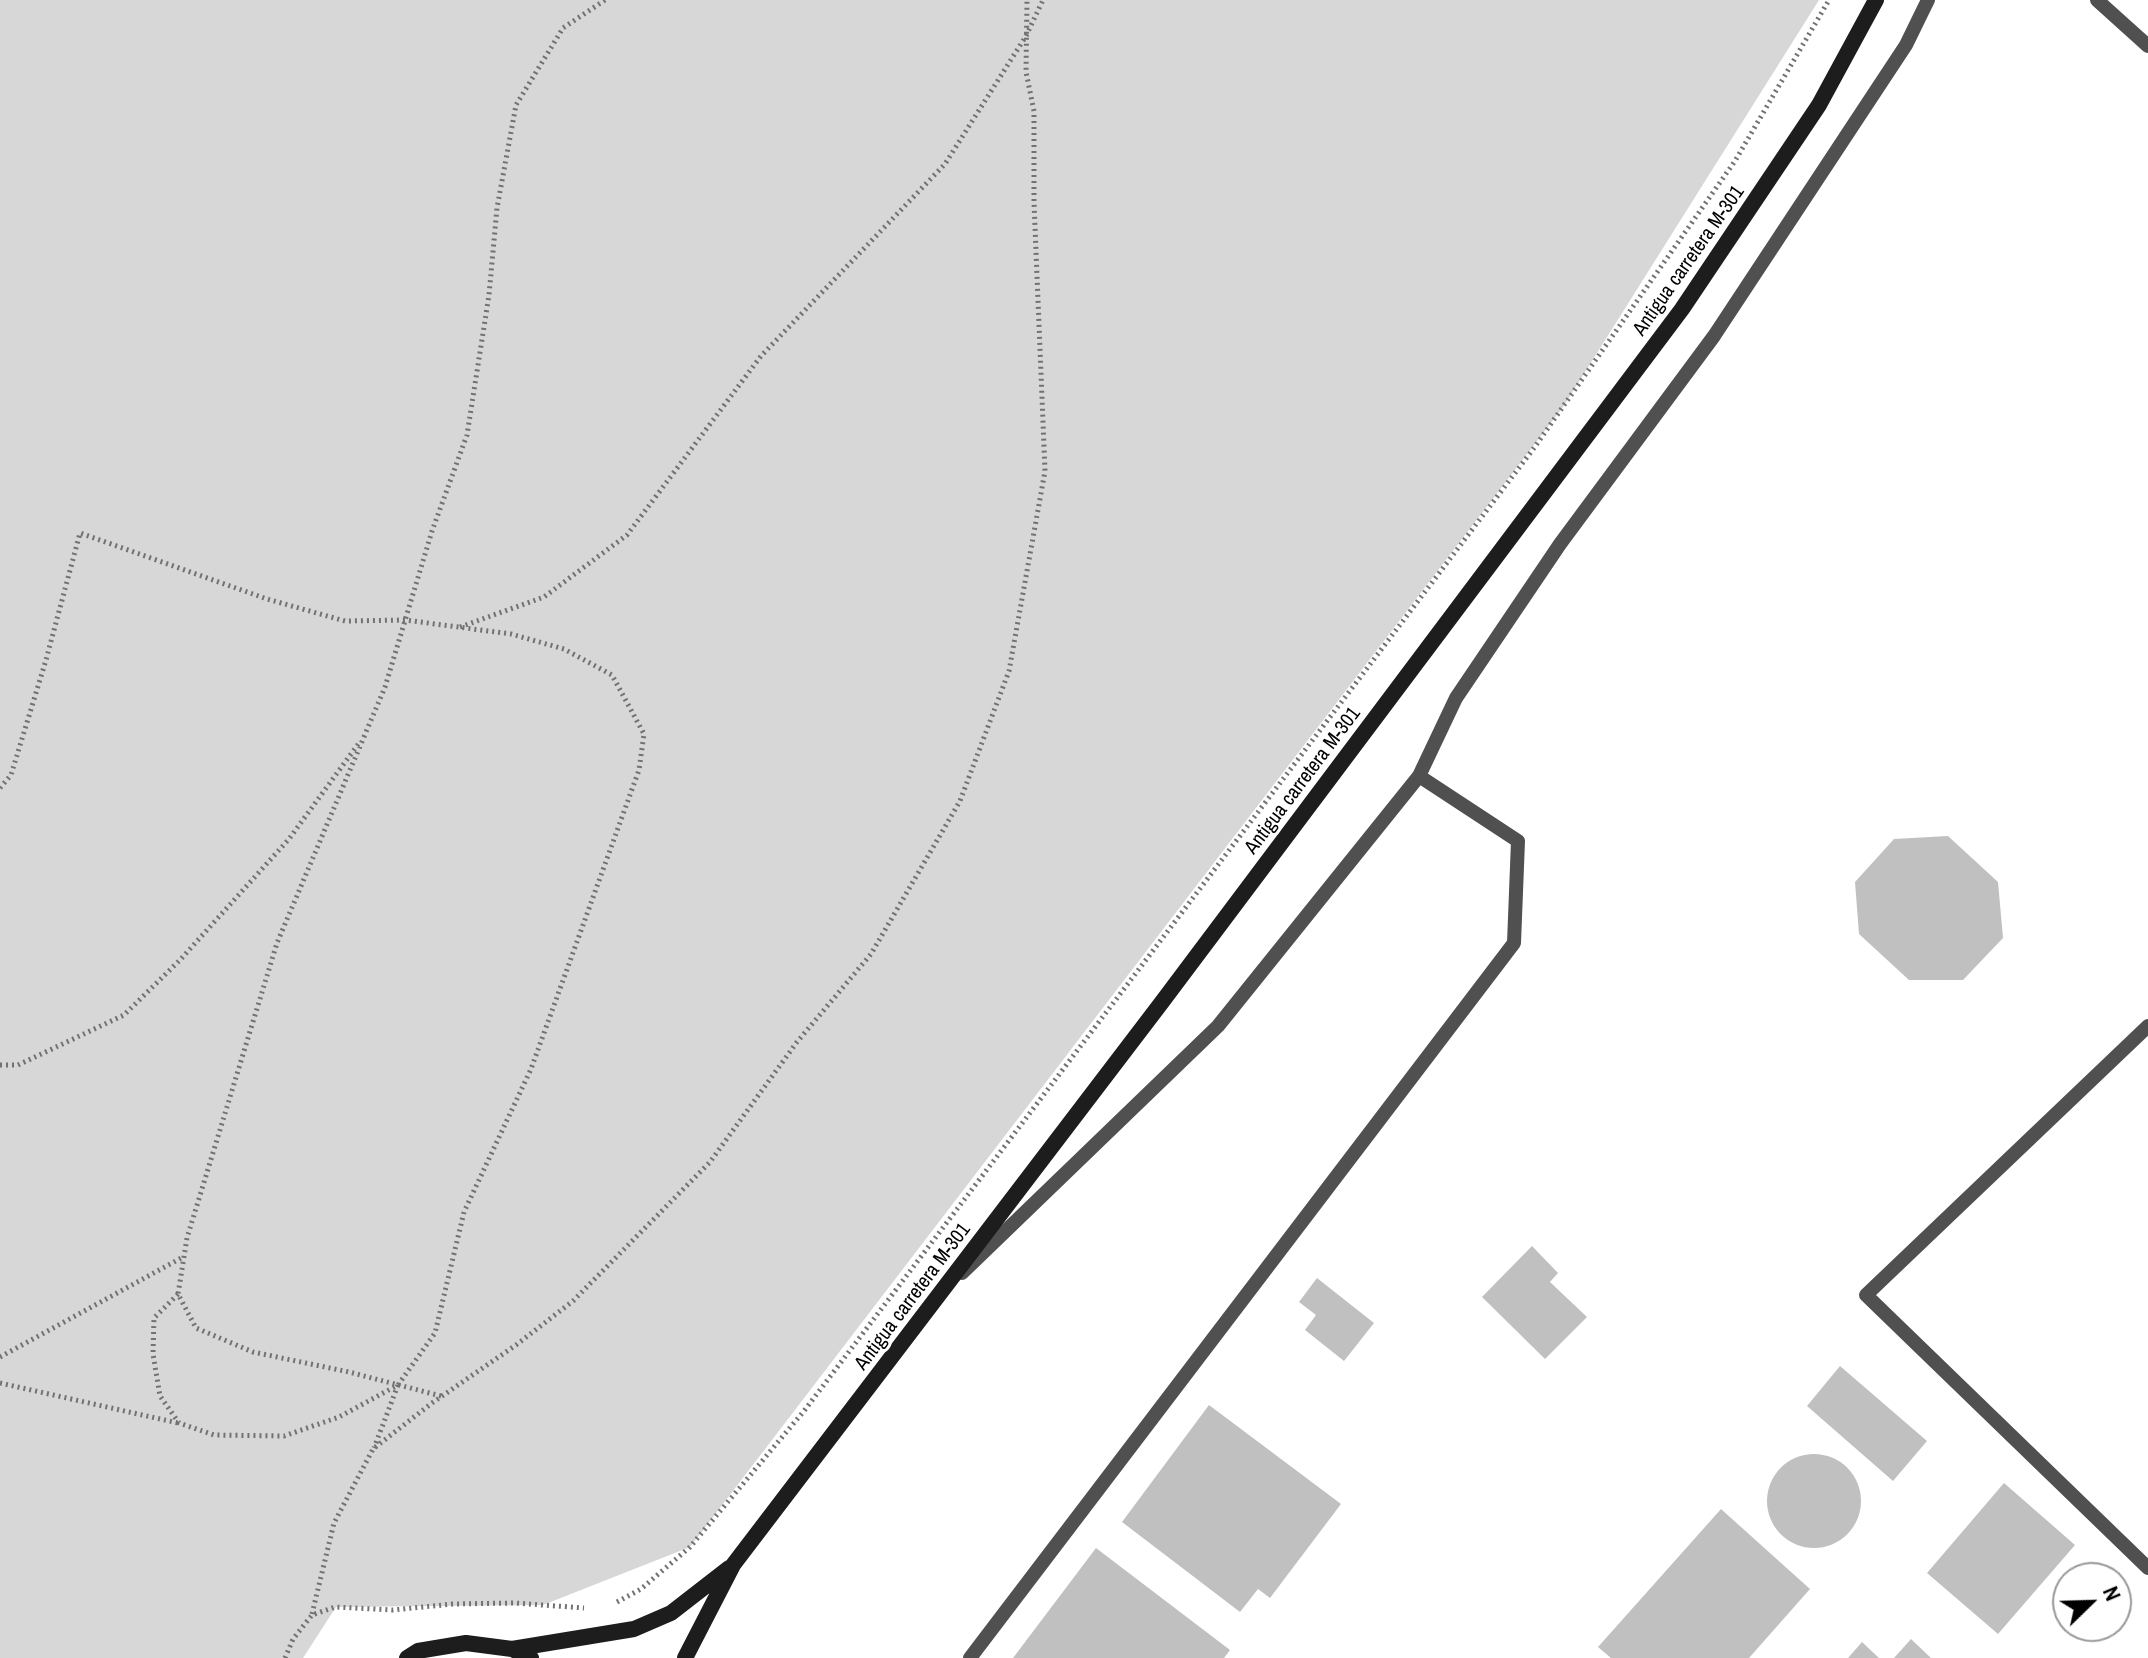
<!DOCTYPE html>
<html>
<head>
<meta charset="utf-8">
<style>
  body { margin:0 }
  #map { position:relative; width:2148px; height:1658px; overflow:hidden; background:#fff; font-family:"Archivo Narrow",sans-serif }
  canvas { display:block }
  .north { position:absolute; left:2052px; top:1562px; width:80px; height:80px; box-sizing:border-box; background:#fff; border:2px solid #999; border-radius:50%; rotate:67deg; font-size:22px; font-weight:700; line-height:32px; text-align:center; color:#000 }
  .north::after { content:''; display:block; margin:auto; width:28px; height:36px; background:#000; clip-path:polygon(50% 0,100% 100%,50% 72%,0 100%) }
</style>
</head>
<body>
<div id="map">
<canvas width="2148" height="1658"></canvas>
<div class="north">N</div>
</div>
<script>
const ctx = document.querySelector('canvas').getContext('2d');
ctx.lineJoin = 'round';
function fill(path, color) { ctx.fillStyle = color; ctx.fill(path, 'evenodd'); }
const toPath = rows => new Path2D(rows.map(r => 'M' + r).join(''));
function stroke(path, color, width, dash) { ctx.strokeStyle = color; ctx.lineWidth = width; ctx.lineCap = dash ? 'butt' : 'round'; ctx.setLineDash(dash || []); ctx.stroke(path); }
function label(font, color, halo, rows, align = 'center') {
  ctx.font = font + ' "Archivo Narrow",sans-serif'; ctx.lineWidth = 6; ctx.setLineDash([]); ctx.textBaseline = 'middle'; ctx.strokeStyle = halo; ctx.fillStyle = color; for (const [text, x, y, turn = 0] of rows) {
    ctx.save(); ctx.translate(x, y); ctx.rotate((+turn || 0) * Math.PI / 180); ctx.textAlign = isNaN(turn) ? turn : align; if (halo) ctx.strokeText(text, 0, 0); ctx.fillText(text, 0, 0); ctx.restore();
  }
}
fill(toPath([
  [0,0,1819,0,1563,407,690,1547,543,1605,336,1607,303,1658,0,1658]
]), '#d7d7d7');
fill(toPath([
  [1948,836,1998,882,2003,938,1963,980,1909,980,1859,934,1855,882,1894,839],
  [1532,1246,1558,1273,1550,1282,1587,1317,1545,1359,1482,1297],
  [1317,1278,1374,1323,1344,1361,1305,1330,1316,1315,1299,1302],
  [1840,1366,1927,1441,1893,1481,1807,1406],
  [1209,1405,1341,1504,1270,1598,1258,1589,1240,1612,1122,1522],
  '1767 1501a47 47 0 1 1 94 0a47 47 0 1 1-94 0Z',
  [2004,1483,2075,1545,1998,1634,1927,1573],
  [1721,1509,1810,1589,1749,1658,1611,1658,1598,1647],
  [1096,1548,1230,1650,1224,1658,1013,1658],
  [1911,1639,1931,1658,1894,1658],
  [1862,1642,1879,1658,1848,1658]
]), '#c0c0c0');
stroke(toPath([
  [460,627,544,597,627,535,761,356,945,164,1026,36,1043,0],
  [0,788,11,775,46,660,80,533,267,599,345,621,405,620,511,634,564,649,612,675,644,734,639,770,531,1069,464,1212,435,1333,398,1385],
  [0,1065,18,1065,124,1015,180,960,289,839,359,743],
  [178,1294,154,1318,153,1354,160,1396,179,1423,214,1435,284,1436,339,1417,398,1385,374,1448],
  [0,1357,183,1257],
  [0,1383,178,1423],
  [441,1396,349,1372,253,1352,196,1328,178,1294,187,1238,277,943,385,687,432,531,467,435,489,295,497,208,516,105,563,28,605,0],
  [617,1602,641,1589,690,1547,804,1411,1534,448,1735,161,1829,0],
  [312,1614,334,1523,373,1449,432,1403,516,1345,573,1301,710,1162,797,1042,871,954,960,801,1009,671,1045,471,1034,202,1034,111,1026,72,1027,0],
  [285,1658,293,1639,312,1615,335,1607,393,1610,453,1604,515,1603,584,1608]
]), '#727272', 5, [2, 4]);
stroke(toPath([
  [2097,0,2148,46],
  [2148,1026,1866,1295,2148,1568],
  [962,1273,1218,1026,1419,776,1456,698,1560,544,1714,336,1906,45,1928,0],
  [970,1658,1514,943,1518,841,1419,776]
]), '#505050', 14);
stroke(toPath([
  [512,1649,634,1629,671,1613,729,1568],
  [407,1658,418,1651,466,1643,512,1649,531,1658],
  [685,1658,733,1565,1162,1002,1682,309,1819,105,1876,0]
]), '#1d1d1d', 16);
label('20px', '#000', '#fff', [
  ["Antigua carretera M-301",1689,261,-55],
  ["Antigua carretera M-301",1303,781,-53],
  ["Antigua carretera M-301",913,1297,-53]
]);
</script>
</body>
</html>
